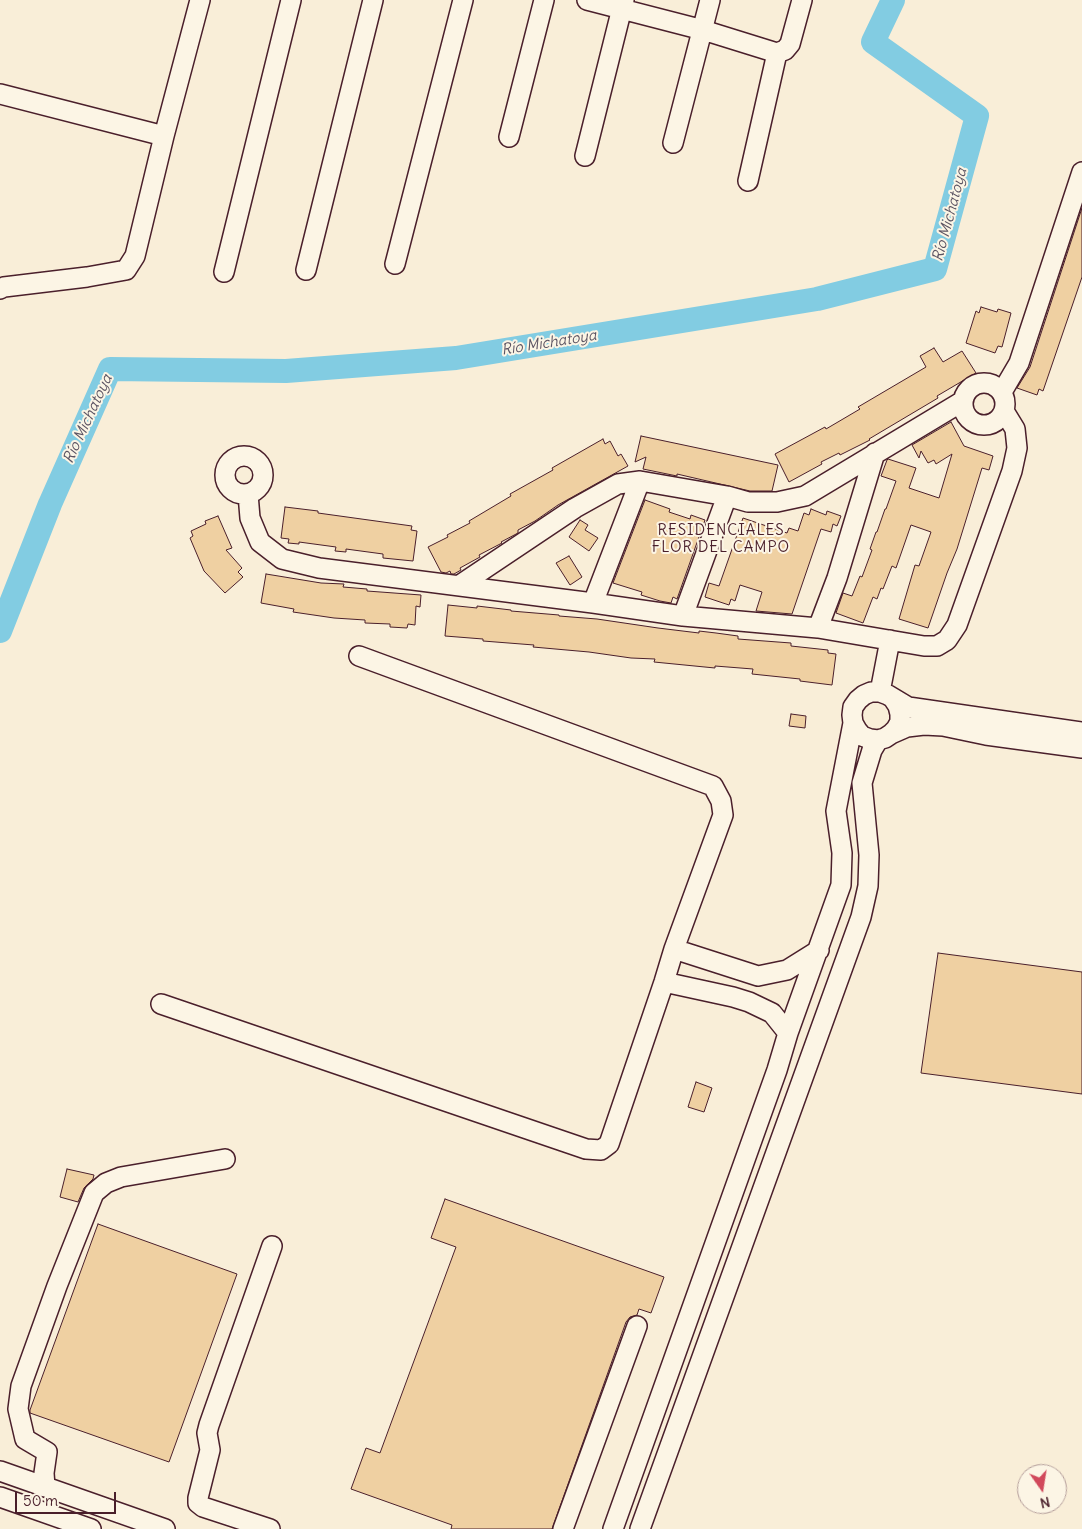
<!DOCTYPE html>
<html>
<head>
<meta charset="utf-8">
<style>
  body { margin:0 }
  #map { position:relative; width:1082px; height:1529px; overflow:hidden; background:#f9eed8; font-family:Delius,sans-serif }
  canvas { display:block }
  .north { position:absolute; left:1017px; top:1464px; width:50px; height:50px; box-sizing:border-box; background:#fcf5e5; border:1px solid #b59f9b; border-radius:50%; rotate:167deg; font-size:14px; font-weight:700; line-height:20px; text-align:center; color:#4a1f2b }
  .north::after { content:''; display:block; margin:auto; width:18px; height:22px; background:#d1495b; clip-path:polygon(50% 0,100% 100%,50% 72%,0 100%) }
  .scale { position:absolute; left:15px; top:1492px; width:101px; height:22px; box-sizing:border-box; border:2px solid #4a1f2b; border-top:0; padding-left:6px; font-size:15px; line-height:18px; white-space:nowrap; color:#4a1f2b; -webkit-text-stroke:4px #fcf5e5; paint-order:stroke }
</style>
</head>
<body>
<div id="map">
<canvas width="1082" height="1529"></canvas>
<div class="north">N</div>
<div class="scale">50 m</div>
</div>
<script>
const ctx = document.querySelector('canvas').getContext('2d');
ctx.lineJoin = 'round';
const toPath = rows => new Path2D(rows.map(r => 'M' + r).join(''));
function stroke(path, color, width, dash) { ctx.strokeStyle = color; ctx.lineWidth = width; ctx.lineCap = dash ? 'butt' : 'round'; ctx.setLineDash(dash || []); ctx.stroke(path); }
function fill(path, color) { ctx.fillStyle = color; ctx.fill(path, 'evenodd'); }
function label(font, color, halo, rows, align = 'center') {
  ctx.font = font + ' Delius,sans-serif'; ctx.lineWidth = 4; ctx.setLineDash([]); ctx.textBaseline = 'middle'; ctx.strokeStyle = halo; ctx.fillStyle = color; for (const [text, x, y, turn = 0] of rows) {
    ctx.save(); ctx.translate(x, y); ctx.rotate((+turn || 0) * Math.PI / 180); ctx.textAlign = isNaN(turn) ? turn : align; if (halo) ctx.strokeText(text, 0, 0); ctx.fillText(text, 0, 0); ctx.restore();
  }
}
stroke(toPath([
  [0,631,50,504,110,369,286,371,456,358,817,299,935,269,977,116,873,42,893,0]
]), '#82cce2', 24);
const building = toPath([
  [1082,208,1082,277,1043,391,1039,389,1037,395,1017,388,1030,367,1082,208],
  [981,307,997,312,998,309,1011,313,1002,347,998,346,995,353,966,343,976,311,979,313,981,307],
  [934,348,943,362,962,351,976,373,937,396,938,398,869,439,870,440,840,455,839,453,821,462,822,464,789,482,775,454,825,427,826,429,860,409,858,407,926,367,920,356,934,348],
  [951,422,964,446,993,456,989,470,982,468,957,549,947,573,928,628,899,619,915,565,919,566,931,532,911,525,896,568,892,566,883,589,881,588,877,599,873,597,863,623,836,613,843,593,852,596,860,576,862,577,872,550,870,549,876,532,877,532,885,509,886,509,896,481,881,476,887,460,888,459,916,468,909,488,939,498,952,454,936,464,934,460,928,463,921,451,919,458,912,445,951,422],
  [641,436,778,465,772,491,750,491,677,474,677,476,643,469,646,457,635,462,641,436],
  [603,439,605,444,610,441,618,456,621,454,628,466,558,505,535,521,518,530,518,533,501,542,502,543,479,555,480,557,460,568,461,570,454,574,451,574,450,571,446,573,441,572,428,547,448,537,447,535,470,523,469,521,511,496,510,494,553,470,552,468,603,439],
  [645,500,670,509,669,512,690,519,691,515,705,520,677,599,673,597,671,603,660,601,641,595,642,592,613,583,645,500],
  [285,507,318,511,318,513,412,526,411,530,417,531,413,561,383,558,383,554,346,549,346,552,335,551,336,547,299,542,299,544,288,543,289,539,281,538,285,507],
  [811,509,826,515,827,511,841,516,837,526,833,524,831,532,821,529,792,614,756,611,762,592,740,585,735,601,731,599,729,605,705,597,709,583,719,586,743,518,787,533,789,528,798,531,804,513,809,515,811,509],
  [218,516,232,548,226,550,242,568,238,572,243,577,225,593,204,571,190,538,193,536,191,531,206,524,205,521,218,516],
  [580,520,588,525,585,530,598,538,589,551,569,537,580,520],
  [569,556,582,577,570,585,556,563,569,556],
  [266,574,321,583,344,584,343,587,367,589,367,591,421,595,420,607,416,606,415,625,408,624,407,628,390,627,390,624,365,623,365,620,334,618,293,612,294,609,261,603,266,574],
  [448,605,477,608,477,606,511,610,511,611,559,615,559,616,597,619,658,628,699,633,699,631,716,633,738,636,738,639,791,643,791,646,828,650,828,653,836,654,832,685,800,681,800,679,752,674,753,669,715,666,715,668,654,662,655,659,631,658,589,652,533,647,534,645,483,641,483,639,445,636,448,605],
  [791,714,806,716,805,728,789,726,791,714],
  [938,953,1082,972,1082,1094,921,1073,938,953],
  [696,1082,712,1088,704,1112,688,1107,696,1082],
  [67,1169,94,1175,93,1179,84,1188,78,1202,60,1197,67,1169],
  [445,1199,664,1277,651,1313,639,1309,637,1315,630,1317,626,1322,552,1529,451,1529,452,1525,351,1489,366,1448,380,1453,456,1247,431,1238,445,1199],
  [98,1224,237,1274,169,1462,30,1413,30,1410,98,1224]
]);
fill(building, '#efd0a2');
stroke(building, '#4a1f2b', 1);
const minor = toPath([
  [587,0,703,30,777,53,785,50,790,44,802,0],
  [0,94,164,136],
  [509,137,544,0],
  [673,143,710,0],
  [585,156,624,0],
  [748,181,777,53],
  [395,264,463,0],
  [306,270,373,0],
  [224,272,291,0],
  [0,289,4,287,87,277,126,270,135,256,164,136,200,0],
  '963 404a21 21 0 1 1 42 0a21 21 0 1 1-42 0Z',
  [1002,392,1019,363,1082,172],
  '225 475a19 19 0 1 1 38 0a19 19 0 1 1-38 0Z',
  [248,494,250,518,260,542,282,559,319,568,593,603,683,616,818,628,924,646,937,646,947,640,957,625,1012,471,1017,448,1015,429,1004,411],
  [460,585,575,508,618,484,640,481,727,496,748,502,777,502,805,496,963,401],
  [593,603,640,481],
  [683,616,727,496],
  [818,628,837,578,875,453],
  [880,692,890,640],
  [894,700,898,706,900,714,900,722,896,729,891,734,885,738,878,740,870,739,862,736,857,730,853,723,852,715,853,707,858,700,864,695,871,692,880,692,888,695,908,707,1082,732],
  [891,734,907,727,924,725,943,726,986,735,1082,748],
  [674,949,758,976,787,970,819,950],
  [664,982,733,997,749,1002,772,1013,788,1033],
  [161,1004,586,1149,601,1150,609,1144,664,982,674,949,723,815,721,801,713,786,359,656],
  [0,1471,165,1529],
  [45,1487,44,1473,47,1452,25,1439,18,1409,21,1386,57,1286,94,1193,106,1183,121,1177,225,1159],
  [0,1497,91,1529],
  [270,1529,203,1507,198,1503,198,1498,210,1450,207,1433,209,1425,272,1246],
  [563,1529,637,1326],
  [613,1529,777,1070,788,1033,841,885,842,853,836,811,853,723],
  [640,1529,861,917,868,886,869,855,862,783,872,750,878,740]
]);
stroke(minor, '#4a1f2b', 22);
stroke(minor, '#fcf5e5', 19);
label('italic 15px', '#5b5362', '#fcf5e5', [
  ["Río Michatoya",950,215,-75],
  ["Río Michatoya",549,343,-9],
  ["Río Michatoya",88,419,-65]
]);
ctx.letterSpacing = '1px';
label('15px', '#4a1f2b', '#fcf5e5', [
  ["RESIDENCIALES",721,531],
  ["FLOR DEL CAMPO",721,548]
]);
ctx.letterSpacing = '0px';
</script>
</body>
</html>
